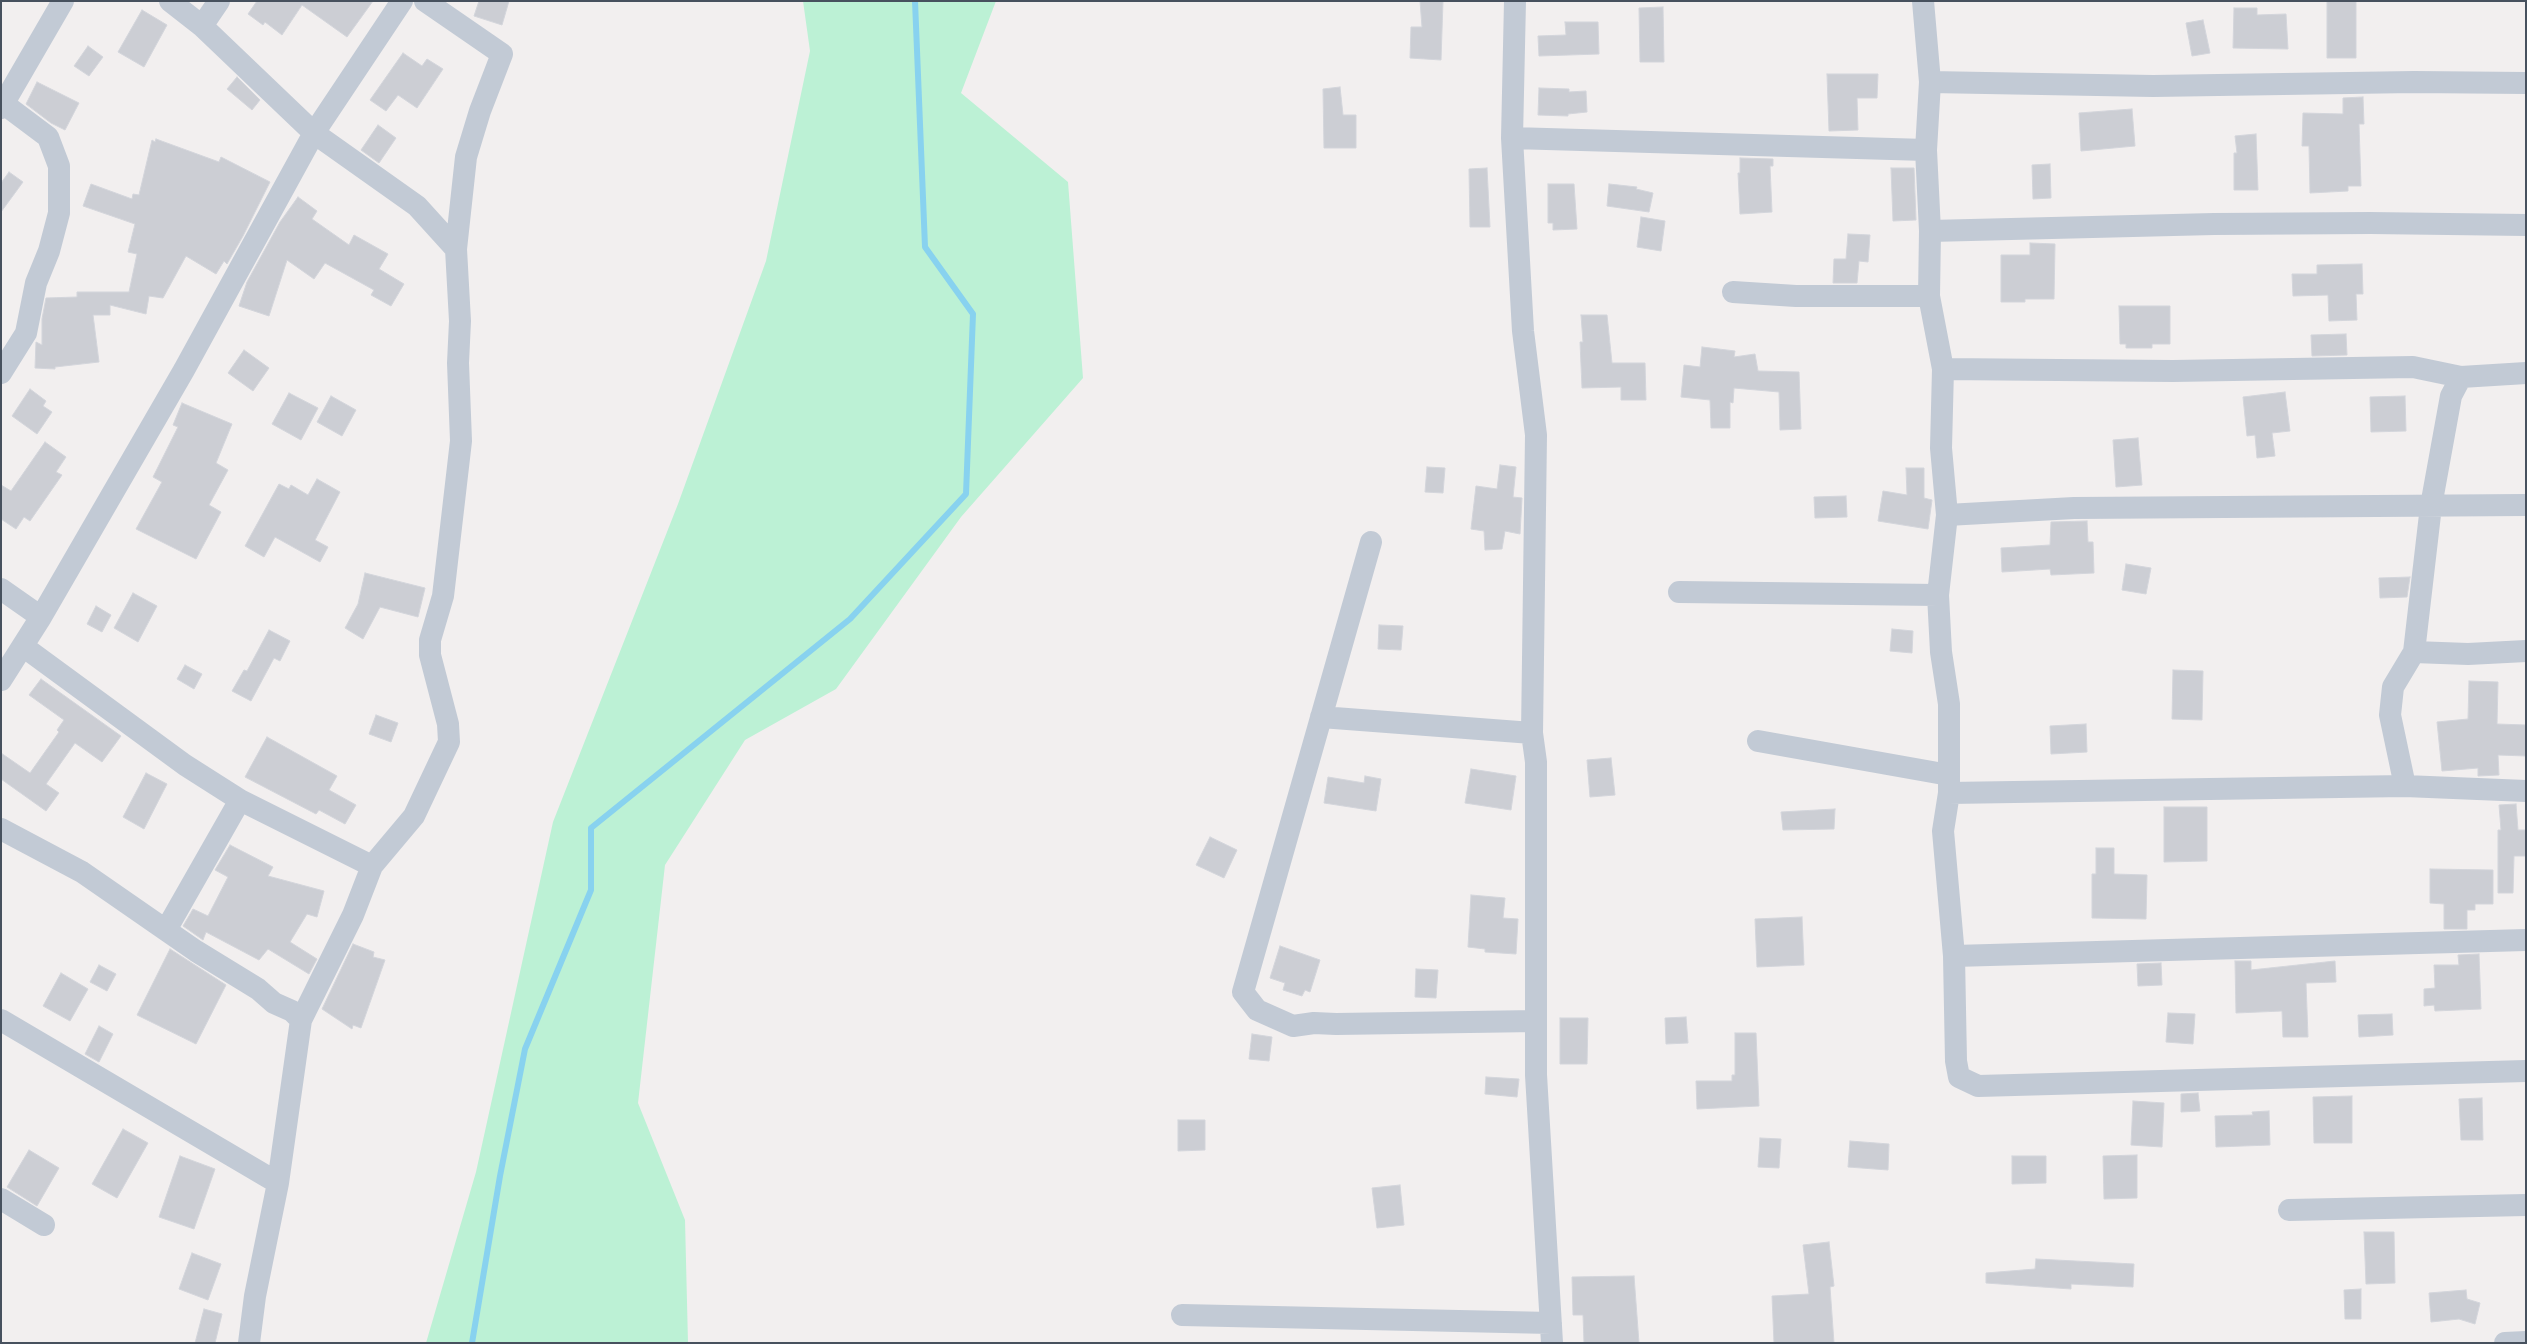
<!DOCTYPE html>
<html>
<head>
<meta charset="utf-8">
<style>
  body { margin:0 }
  #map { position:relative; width:2527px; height:1344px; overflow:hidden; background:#f2efef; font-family:"Public Sans",sans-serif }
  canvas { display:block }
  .frame { position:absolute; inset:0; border:2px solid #47515e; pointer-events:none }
</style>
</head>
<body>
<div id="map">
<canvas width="2527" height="1344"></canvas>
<div class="frame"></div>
</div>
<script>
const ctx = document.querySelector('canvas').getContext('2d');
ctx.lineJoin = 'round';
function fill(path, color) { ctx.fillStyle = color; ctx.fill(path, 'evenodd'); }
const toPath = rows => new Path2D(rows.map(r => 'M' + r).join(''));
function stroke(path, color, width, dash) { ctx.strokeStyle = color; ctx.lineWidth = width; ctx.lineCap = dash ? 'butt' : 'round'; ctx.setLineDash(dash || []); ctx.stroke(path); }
fill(toPath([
  [803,1,996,1,961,93,1068,182,1083,378,961,517,836,689,745,740,665,865,638,1103,685,1220,688,1343,426,1343,476,1172,553,822,678,504,766,261,810,51]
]), '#bcf1d5');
stroke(toPath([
  [472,1343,500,1176,525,1049,591,890,591,828,850,619,966,494,973,314,925,247,915,1]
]), '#88d2ef', 6);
const building = toPath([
  [257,1,373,1,347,37,302,5,282,35,265,22,263,25,248,14,257,1],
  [479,1,509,1,502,25,474,16,479,1],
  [1420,1,1443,1,1441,60,1410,58,1411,27,1422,27,1420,1],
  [2327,1,2356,1,2356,58,2327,58,2327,1],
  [1663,7,1664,62,1640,62,1639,8,1663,7],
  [2234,8,2257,8,2257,15,2286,14,2288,49,2233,48,2234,8],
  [142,10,167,25,144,67,118,52,142,10],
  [2203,20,2210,53,2192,56,2186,23,2203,20],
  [1565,22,1598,22,1599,54,1539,56,1538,36,1566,35,1565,22],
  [88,46,103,57,89,76,74,66,88,46],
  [403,53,422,66,427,59,443,69,417,108,398,95,386,111,370,100,403,53],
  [1827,74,1878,74,1877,98,1857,98,1858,130,1829,131,1827,74],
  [237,77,260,100,252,110,227,89,237,77],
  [37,82,79,103,65,130,51,123,26,104,37,82],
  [1340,87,1343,115,1356,115,1356,148,1324,148,1323,89,1340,87],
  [1539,88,1569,89,1569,92,1586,91,1587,112,1568,114,1568,116,1538,115,1539,88],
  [2363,97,2364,124,2359,124,2361,186,2348,186,2348,191,2310,193,2309,146,2302,146,2303,113,2343,114,2343,98,2363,97],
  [2132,109,2135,146,2081,151,2079,113,2132,109],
  [378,125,396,138,379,163,361,150,378,125],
  [2256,134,2258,190,2234,190,2234,153,2237,153,2235,136,2256,134],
  [156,139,219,162,221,157,270,182,243,236,227,264,224,261,216,274,186,256,163,298,149,296,146,314,110,305,110,315,93,315,99,362,55,367,55,369,35,368,36,342,42,345,42,319,46,298,77,297,77,292,129,292,137,254,128,252,135,224,83,206,91,184,132,199,133,194,139,195,152,140,155,142,156,139],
  [1740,158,1773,159,1773,166,1770,166,1772,212,1740,214,1738,173,1740,173,1740,158],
  [2050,164,2051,198,2033,199,2032,165,2050,164],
  [1487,168,1490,227,1470,227,1469,169,1487,168],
  [1891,168,1914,168,1916,220,1893,221,1891,168],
  [9,172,23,182,1,212,1,183,9,172],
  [1548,184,1574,184,1577,229,1553,230,1553,223,1548,223,1548,184],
  [1609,184,1637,187,1636,189,1653,193,1649,212,1607,206,1609,184],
  [298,197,317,211,312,219,349,245,354,235,388,254,379,269,404,284,391,306,371,295,374,290,325,263,314,279,287,260,269,316,239,306,247,282,280,222,298,197],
  [1641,217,1665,221,1661,251,1637,247,1641,217],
  [1848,234,1870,235,1868,262,1859,261,1857,283,1833,283,1834,259,1846,259,1848,234],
  [2030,243,2055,244,2054,299,2025,299,2025,302,2001,302,2001,255,2030,255,2030,243],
  [2362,264,2363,294,2356,294,2357,320,2329,321,2328,295,2293,296,2292,274,2317,274,2317,265,2362,264],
  [2119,306,2170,306,2170,344,2152,344,2152,348,2126,348,2126,344,2120,344,2119,306],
  [1581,315,1607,315,1612,363,1645,363,1646,400,1621,400,1621,387,1582,388,1580,342,1583,342,1581,315],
  [2346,334,2347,355,2312,356,2311,335,2346,334],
  [1702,347,1735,351,1734,357,1755,354,1758,371,1799,372,1801,429,1780,430,1779,392,1734,388,1733,403,1730,402,1730,428,1711,428,1710,400,1681,397,1684,365,1700,367,1702,347],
  [244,350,269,368,253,391,228,373,244,350],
  [30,389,46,401,43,406,52,412,37,434,12,416,30,389],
  [2285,392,2290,431,2272,433,2275,456,2257,458,2255,435,2247,436,2243,397,2285,392],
  [289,393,318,408,301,440,272,424,289,393],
  [331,396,356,410,342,436,317,422,331,396],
  [2405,396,2406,431,2371,432,2370,397,2405,396],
  [182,403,232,424,216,463,228,470,209,505,221,512,196,559,136,529,162,482,153,477,178,427,173,425,182,403],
  [2138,438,2142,485,2116,487,2113,440,2138,438],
  [45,442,66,457,56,472,62,475,30,521,24,517,16,529,1,519,1,485,11,491,45,442],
  [1500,465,1516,467,1513,497,1522,498,1520,534,1505,531,1502,549,1485,550,1484,531,1471,529,1476,486,1497,489,1500,465],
  [1427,467,1445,468,1443,493,1425,492,1427,467],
  [1906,468,1924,468,1924,498,1932,500,1928,529,1878,521,1883,491,1907,495,1906,468],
  [317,479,340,492,315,540,328,547,320,562,275,537,264,557,245,546,279,484,289,489,291,485,308,495,317,479],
  [1846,496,1847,517,1815,518,1814,497,1846,496],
  [2087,521,2088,542,2093,542,2094,573,2051,575,2050,569,2002,572,2001,548,2050,545,2051,522,2087,521],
  [2126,564,2151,568,2146,594,2122,590,2126,564],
  [365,573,425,588,418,617,380,607,363,639,345,628,358,604,365,573],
  [2410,577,2407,597,2380,598,2379,578,2410,577],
  [133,593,157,606,138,642,114,628,133,593],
  [96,606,111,615,102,632,87,624,96,606],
  [1379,625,1403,626,1401,650,1378,649,1379,625],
  [1892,629,1913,631,1912,653,1890,651,1892,629],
  [269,630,290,641,280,661,274,658,251,701,232,691,244,670,247,671,269,630],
  [185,665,202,674,194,689,177,679,185,665],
  [2173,670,2203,671,2202,720,2172,719,2173,670],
  [41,679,121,736,102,762,75,743,46,784,59,793,46,811,1,779,1,753,30,773,59,732,57,730,64,720,29,695,41,679],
  [2469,681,2498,682,2497,724,2526,725,2526,756,2498,755,2499,775,2478,776,2478,768,2442,771,2437,722,2468,719,2469,681],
  [376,715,398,723,391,742,369,734,376,715],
  [2086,724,2087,752,2051,754,2050,726,2086,724],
  [267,737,337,776,329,790,356,805,345,824,319,810,316,814,245,777,267,737],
  [1611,758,1615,795,1590,797,1587,760,1611,758],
  [1471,769,1516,776,1511,810,1465,803,1471,769],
  [146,773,167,784,144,829,123,817,146,773],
  [1365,776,1381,779,1376,811,1324,803,1328,777,1364,783,1365,776],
  [2516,804,2518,830,2526,830,2526,856,2514,856,2513,893,2498,893,2498,830,2501,830,2499,805,2516,804],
  [2164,807,2207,807,2207,861,2164,862,2164,807],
  [1835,809,1834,829,1783,830,1781,812,1835,809],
  [1210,837,1237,850,1224,878,1196,865,1210,837],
  [230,845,273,867,268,876,324,891,317,917,307,914,290,942,317,959,309,974,268,949,259,960,206,932,203,940,183,926,193,909,208,916,228,877,215,870,230,845],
  [2096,848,2114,848,2114,874,2147,875,2146,919,2092,918,2092,874,2096,874,2096,848],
  [2430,869,2493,870,2493,904,2475,904,2475,910,2467,910,2467,929,2444,929,2444,904,2430,903,2430,869],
  [1471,895,1505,898,1503,918,1518,919,1516,954,1485,952,1485,949,1468,947,1471,895],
  [1802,917,1804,965,1757,967,1755,919,1802,917],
  [353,944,374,952,373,957,385,960,361,1028,353,1025,352,1029,322,1009,353,944],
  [1280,946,1320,960,1310,992,1305,990,1302,996,1283,990,1285,983,1270,978,1280,946],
  [170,949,226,985,196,1044,137,1015,170,949],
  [2479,954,2481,1009,2435,1011,2434,1005,2424,1006,2424,989,2435,988,2434,965,2459,965,2458,955,2479,954],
  [2235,961,2251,961,2251,970,2335,961,2336,982,2306,983,2308,1037,2283,1037,2282,1011,2236,1013,2235,961],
  [2161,963,2162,985,2138,986,2137,964,2161,963],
  [99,965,116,974,107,991,90,982,99,965],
  [1416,969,1438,970,1436,998,1415,997,1416,969],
  [61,973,88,989,70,1021,43,1006,61,973],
  [2168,1013,2195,1014,2193,1044,2166,1042,2168,1013],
  [2392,1014,2393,1035,2359,1037,2358,1015,2392,1014],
  [1686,1017,1688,1043,1666,1044,1665,1018,1686,1017],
  [1560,1018,1588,1018,1587,1064,1560,1064,1560,1018],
  [99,1026,113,1034,99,1062,85,1054,99,1026],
  [1735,1033,1756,1033,1759,1106,1697,1109,1696,1081,1732,1081,1732,1075,1735,1075,1735,1033],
  [1252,1034,1272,1037,1269,1061,1249,1059,1252,1034],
  [1486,1077,1519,1079,1517,1097,1485,1094,1486,1077],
  [2198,1093,2200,1111,2181,1112,2181,1094,2198,1093],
  [2352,1096,2352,1143,2314,1143,2313,1097,2352,1096],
  [2482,1098,2483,1140,2461,1140,2459,1099,2482,1098],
  [2133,1101,2164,1103,2162,1147,2131,1145,2133,1101],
  [2269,1111,2270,1145,2216,1147,2215,1116,2253,1115,2252,1112,2269,1111],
  [1178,1120,1205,1120,1205,1150,1178,1151,1178,1120],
  [123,1129,148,1143,117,1198,92,1184,123,1129],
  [1760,1138,1781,1139,1779,1168,1758,1167,1760,1138],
  [1850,1141,1889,1144,1888,1170,1848,1167,1850,1141],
  [29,1150,59,1168,37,1206,7,1187,29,1150],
  [2137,1155,2137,1198,2104,1199,2103,1156,2137,1155],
  [180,1156,215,1169,194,1229,159,1217,180,1156],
  [2012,1156,2046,1156,2046,1183,2012,1184,2012,1156],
  [1400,1185,1404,1225,1377,1228,1372,1188,1400,1185],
  [2364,1232,2394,1232,2395,1283,2366,1284,2364,1232],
  [1829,1242,1834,1286,1830,1287,1834,1343,1774,1343,1772,1296,1809,1294,1803,1245,1829,1242],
  [192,1253,221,1264,208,1300,179,1289,192,1253],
  [2036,1259,2134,1264,2133,1287,2071,1284,2071,1289,1986,1283,1986,1273,2035,1269,2036,1259],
  [1634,1276,1639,1343,1584,1343,1583,1315,1573,1315,1572,1277,1634,1276],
  [2361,1289,2361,1319,2345,1319,2344,1290,2361,1289],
  [2466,1290,2467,1299,2480,1303,2475,1324,2459,1319,2431,1322,2429,1293,2466,1290],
  [204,1309,222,1314,215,1343,195,1343,204,1309]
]);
fill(building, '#ccced4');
stroke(building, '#d3d5db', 1);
stroke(toPath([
  [170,1,202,26,314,133,417,206,456,249],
  [1515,1,1512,138,1523,331,1536,435,1532,733,1536,762,1536,1075,1552,1343],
  [1923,1,1930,82,1926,150,1930,231,1929,296,1943,369,1941,448,1947,515,1938,595,1941,652,1949,704,1949,793,1943,831,1954,956,1956,1061,1959,1077,1978,1086,2526,1071],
  [202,26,219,1],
  [1930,82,2153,86,2414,82,2526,83],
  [1,108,63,1],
  [1512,138,1926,150],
  [1930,231,2214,224,2370,223,2526,225],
  [1733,292,1796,296,1929,296],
  [1943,369,2173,371,2413,367,2461,377,2526,373],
  [1,373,26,333,36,283,49,251,59,213,59,166,48,137,4,104],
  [1947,515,2074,508,2526,505],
  [1371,542,1243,992,1257,1010,1293,1026,1314,1023,1336,1024,1536,1021],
  [1,589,41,617],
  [1679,592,1938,595],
  [24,647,185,765,240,800,372,866],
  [2414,652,2468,654,2526,651],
  [1,680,41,617,184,370,314,133,402,1],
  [1321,717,1532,733],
  [1758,741,1949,775],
  [2405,786,2390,715,2393,687,2414,652,2431,506,2451,396,2461,377],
  [1949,793,2405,786,2526,791],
  [1,829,82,872,196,951,258,989,274,1003,292,1011,301,1020],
  [166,930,240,800],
  [1954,956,2526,940],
  [1,1020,278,1183],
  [1,1199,44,1225],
  [2289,1210,2526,1205],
  [1182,1315,1551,1323],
  [249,1343,255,1296,278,1183,301,1020,353,915,372,866,414,816,449,742,448,724,430,655,430,640,443,596,461,441,458,363,460,321,456,249,466,157,480,111,502,54,425,1],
  [2505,1343,2526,1342]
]), '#c2cad5', 22);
</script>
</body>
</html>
